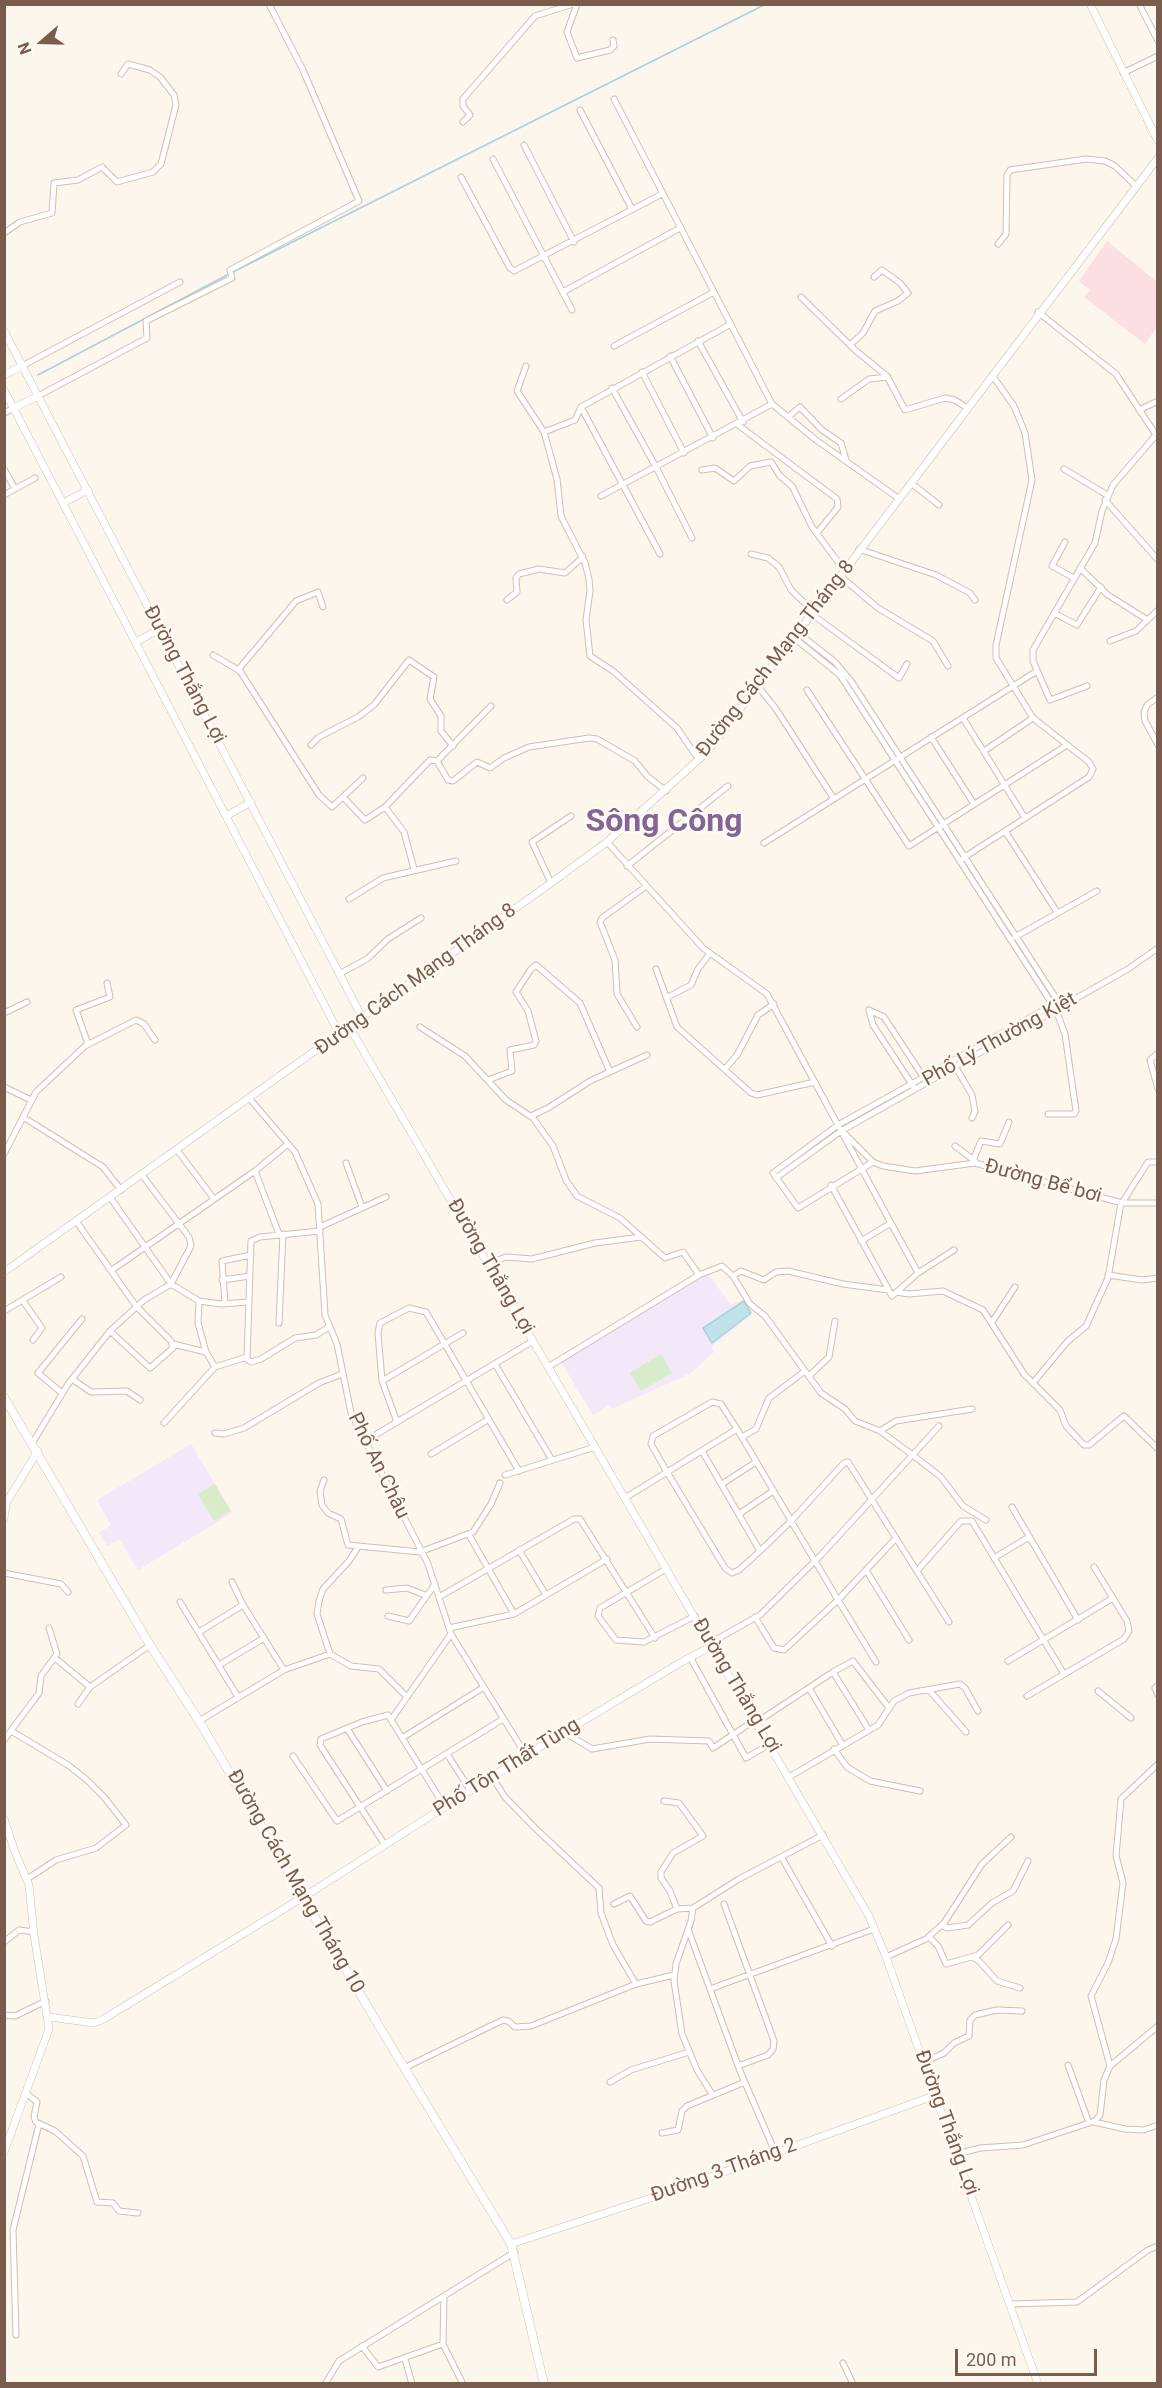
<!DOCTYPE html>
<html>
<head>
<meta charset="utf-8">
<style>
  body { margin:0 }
  #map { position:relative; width:1162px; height:2388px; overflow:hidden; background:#fdf6ec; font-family:Roboto,sans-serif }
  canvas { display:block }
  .frame { position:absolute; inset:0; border:6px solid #7a5c4d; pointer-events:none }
  .north { position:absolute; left:12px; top:12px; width:60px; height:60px; -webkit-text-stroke:4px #fffaf3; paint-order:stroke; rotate:250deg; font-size:16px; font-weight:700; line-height:24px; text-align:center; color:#7a5c4d }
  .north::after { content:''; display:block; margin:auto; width:21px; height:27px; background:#7a5c4d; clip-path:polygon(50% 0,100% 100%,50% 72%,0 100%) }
  .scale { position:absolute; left:955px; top:2349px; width:142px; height:27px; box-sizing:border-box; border:3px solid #7a5c4d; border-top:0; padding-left:8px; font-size:18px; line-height:21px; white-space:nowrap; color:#7a5c4d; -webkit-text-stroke:4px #fffaf3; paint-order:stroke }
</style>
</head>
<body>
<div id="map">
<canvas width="1162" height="2388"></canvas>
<div class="frame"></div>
<div class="north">N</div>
<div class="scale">200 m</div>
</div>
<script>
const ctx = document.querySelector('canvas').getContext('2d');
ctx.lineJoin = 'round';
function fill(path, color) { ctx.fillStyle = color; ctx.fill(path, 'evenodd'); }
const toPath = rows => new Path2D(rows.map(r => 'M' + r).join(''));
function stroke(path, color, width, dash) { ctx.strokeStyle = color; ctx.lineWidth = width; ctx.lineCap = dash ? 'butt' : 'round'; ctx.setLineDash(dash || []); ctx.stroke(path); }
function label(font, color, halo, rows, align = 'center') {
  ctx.font = font + ' Roboto,sans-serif'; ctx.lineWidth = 5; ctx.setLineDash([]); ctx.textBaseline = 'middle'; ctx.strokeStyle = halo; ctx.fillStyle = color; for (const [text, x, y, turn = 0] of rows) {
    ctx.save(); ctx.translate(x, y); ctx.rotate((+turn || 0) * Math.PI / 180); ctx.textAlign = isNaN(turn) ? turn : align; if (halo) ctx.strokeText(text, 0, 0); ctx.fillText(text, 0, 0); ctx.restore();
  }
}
fill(toPath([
  [708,1274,731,1305,743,1299,752,1315,711,1347,714,1352,691,1373,612,1409,609,1405,593,1415,561,1362],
  [191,1444,232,1513,138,1570,119,1539,107,1546,99,1533,111,1525,97,1500]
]), '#f3e8fa');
fill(toPath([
  [1107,241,1157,282,1157,327,1145,344,1084,297,1090,290,1079,281]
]), '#fbdfe3');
fill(toPath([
  [661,1354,672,1373,641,1391,630,1373],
  [215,1484,231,1511,214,1521,198,1494]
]), '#d8ecc9');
const water = toPath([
  [744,1301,751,1313,712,1343,703,1328,744,1301]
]);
fill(water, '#bfe3e8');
stroke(water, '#a5d3da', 1.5);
stroke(toPath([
  [233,272,766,4],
  [38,375,229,274]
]), '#a5d3da', 1.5);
const minor = toPath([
  [577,4,567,32,577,58,610,50,614,46,613,40],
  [1139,4,1158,41],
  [1123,73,1158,56],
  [614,99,772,404,816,440,898,498],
  [580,110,632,209],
  [463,122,470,115,463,106,463,99,535,16,573,4],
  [524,145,574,242],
  [493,159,572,310],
  [461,177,510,268,514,271,662,194],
  [4,233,20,222,52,213,54,183,78,180,102,167,117,182,153,172,161,164,176,105,174,95,160,77,150,70,128,64,121,74],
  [998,244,1006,234,1007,175,1010,170,1086,159,1105,161,1115,166,1136,186],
  [563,292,680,228],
  [801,297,855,350,887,376,905,410,945,398,955,400,967,408],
  [1038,312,1116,374,1156,435,1113,485,1102,511,1095,543,1033,650,1033,661,1050,700,1087,686],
  [698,341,743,422],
  [850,345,863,333,875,311,898,301,908,293,900,283,882,270,874,277],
  [614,346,714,292],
  [670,356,713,438],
  [22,366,180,282],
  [526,366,517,391,544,432,557,479,561,516,585,563,589,579,590,591,586,620,590,656,613,671,677,728,699,760],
  [642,372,684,453],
  [612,388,656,467,692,538],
  [38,396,147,338,146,321,232,278,230,270,359,201,303,70,269,4],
  [841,399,869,379,888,377],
  [581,407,660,554],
  [1139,410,1158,401],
  [4,413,14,408],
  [788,417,800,407,822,430,841,443,846,460],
  [738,425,837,499,838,507,817,533],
  [544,432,575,420,581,407,731,324],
  [4,469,15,489],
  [1064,469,1107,495],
  [702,470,715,468,734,481,750,466,771,462,780,476,792,486,812,527,844,570],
  [911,483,939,505],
  [4,495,35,478],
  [601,496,772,404],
  [1105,500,1158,560],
  [1065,542,1052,566,1074,578],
  [859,549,936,575,970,593,975,600],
  [751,554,768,558,779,567,791,590,812,610],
  [1080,568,1108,595,1146,619],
  [840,576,878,608,933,641,948,666],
  [507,600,517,592,516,578,519,574,539,569,565,573,583,557],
  [810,613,899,678,907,664],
  [1054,613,1077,625,1101,587],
  [797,632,835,662,851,681,1061,1006],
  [793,637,840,675,1056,1010,1065,1034,1076,1111,1074,1114,1048,1114],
  [1110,641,1136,631,1158,610],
  [213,655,240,671,319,795,332,807,363,778],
  [238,670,296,601,318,592,323,607],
  [757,685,776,709,834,799],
  [807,690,909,846,1067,745],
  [1158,697,1147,705,1144,712,1145,721,1158,745],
  [963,718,1025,818],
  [931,737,974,804],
  [311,745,319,737,358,717,374,705,409,660,434,677,430,699,441,716,441,731,453,746],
  [984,751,1033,718],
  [437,761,491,706],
  [343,797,365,820,385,807,430,760,437,761,448,780,453,781,477,762,490,768,504,758,529,747,589,738,597,739,635,761,647,776,666,791],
  [385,807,404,832,414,869],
  [1005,831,1057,912],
  [607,842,703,948,767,994,918,1273],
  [764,843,1037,671],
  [960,860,1089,777,1093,769,1089,762,1033,718,996,658,996,645,1032,480,1025,433,1014,406,992,375],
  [627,866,728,786],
  [551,883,532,842,571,816],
  [349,899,383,878,456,861],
  [1015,937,1097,891],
  [656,969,677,1027,751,1093,757,1095,815,1082],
  [341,973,367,959,388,939,421,918],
  [668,997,691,985,698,969,710,953],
  [1058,1002,838,1125,773,1173,798,1208,873,1162,883,1166,915,1171,975,1163,1122,1203,1158,1203],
  [869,1010,884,1017,924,1078],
  [869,1010,873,1025,913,1086],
  [4,1013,27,1002],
  [420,1027,465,1056,506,1100,533,1118,553,1146,566,1180,577,1196,620,1218,665,1258,683,1252,699,1275],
  [637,1027,617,994,615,960,600,922,602,918,645,887],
  [88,1044,76,1010,110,997,107,983],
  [1158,1053,1150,1060,1158,1089],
  [955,1066,972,1095,975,1112,972,1118],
  [725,1069,737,1055,758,1015,774,1004],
  [488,1080,512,1071,510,1050,534,1045,536,1041,528,1011,516,992,531,969,536,965,580,1003,610,1072],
  [4,1087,31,1100],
  [250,1099,295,1152,318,1204,325,1315,337,1344,351,1413,428,1564,451,1634,526,1755],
  [531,1116,548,1108,590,1081,647,1055],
  [23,1117,103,1167,121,1190],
  [842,1131,873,1162],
  [955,1146,975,1161],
  [177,1150,214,1199],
  [4,1154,36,1092,85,1046,136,1020,144,1024,155,1040],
  [974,1158,981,1141,1000,1144,1009,1122],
  [346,1163,362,1207],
  [255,1171,279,1234],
  [776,1178,841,1131,1128,969,1158,948],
  [831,1185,892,1296,918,1273,954,1250],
  [110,1197,171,1284,199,1301,221,1304,249,1302],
  [1122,1203,1148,1162,1158,1162],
  [76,1221,136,1306,171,1341,173,1348,150,1368,110,1331],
  [320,1227,386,1197],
  [320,1231,260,1237,251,1241,247,1359,251,1362,261,1359,295,1338,316,1335,329,1327],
  [861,1241,891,1223],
  [488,1264,506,1257,532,1259,595,1243,641,1237],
  [112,1270,255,1171,288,1144],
  [1108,1275,1142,1280,1158,1278],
  [733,1276,741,1271,764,1280,776,1272,788,1271,843,1284,888,1290],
  [222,1280,250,1276],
  [896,1292,909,1294,943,1291,983,1310,1024,1374,1060,1410,1066,1426,1084,1445,1089,1445,1124,1416,1158,1449],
  [23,1301,42,1328,33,1340],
  [199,1301,198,1323,206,1352,215,1367],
  [225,1303,222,1261,251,1255],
  [4,1311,61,1277],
  [992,1322,1015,1287],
  [279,1323,283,1234],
  [173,1344,206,1352],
  [495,1364,552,1460],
  [548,1367,699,1275,722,1266,733,1276,750,1304,765,1316,821,1393,845,1409,855,1421,880,1431,914,1456,941,1477,963,1506,986,1520],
  [809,1376,829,1357,835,1321],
  [72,1379,91,1392,127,1391,140,1400],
  [382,1381,463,1333],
  [1033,1383,1067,1342,1086,1326,1108,1278,1121,1203],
  [62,1393,38,1373,82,1319],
  [397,1422,382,1381,378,1333,380,1323,409,1308,426,1312,519,1471],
  [164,1423,215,1367,247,1357],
  [880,1431,896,1421,972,1409],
  [215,1433,224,1434,244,1428,319,1383,342,1374],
  [742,1437,756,1429,769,1398,805,1371],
  [365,1441,533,1341],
  [33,1442,68,1384,110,1331,144,1300,171,1284,191,1246,189,1237,142,1175],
  [702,1451,760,1551],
  [431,1454,489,1419],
  [505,1475,595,1447],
  [324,1480,320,1491,322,1505,328,1513,341,1519,348,1545,420,1552,473,1532,491,1504,500,1483],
  [722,1484,756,1462],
  [625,1498,737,1429],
  [1012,1507,1078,1620],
  [739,1514,773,1491],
  [469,1535,514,1614],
  [519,1550,546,1595],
  [994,1558,1029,1537],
  [666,1569,600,1608,598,1616,616,1640,644,1642,695,1616],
  [866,1570,909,1640],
  [917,1571,961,1521,972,1521,1064,1674],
  [4,1573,61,1584,68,1592],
  [232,1582,243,1605,284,1670],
  [386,1590,407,1588,425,1595],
  [439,1597,574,1519,580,1519,655,1638],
  [180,1602,238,1697],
  [388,1616,409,1621,435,1584],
  [755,1617,774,1648,784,1650,838,1600,896,1538],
  [449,1628,514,1614,607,1559],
  [199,1632,243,1605],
  [710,1643,760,1615,821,1555,939,1426],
  [330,1654,317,1614,319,1601,323,1589,349,1561,358,1547],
  [690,1657,746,1758,770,1744],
  [55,1658,90,1687,150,1645],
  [1008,1661,1113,1598],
  [876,1662,838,1600,815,1561,791,1521,789,1517,737,1429,721,1404,712,1402,653,1436,651,1444,667,1472,725,1568,732,1573,739,1570,760,1551,791,1521,844,1463,848,1462,949,1622],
  [219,1665,264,1638],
  [1158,1685,1155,1688,1158,1695],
  [809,1688,842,1744],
  [929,1690,966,1732],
  [1098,1691,1131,1718],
  [1027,1696,1124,1639,1129,1631,1127,1621,1094,1567],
  [78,1704,90,1687],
  [391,1720,451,1634],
  [199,1721,284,1670,330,1654,351,1666,379,1669,407,1697],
  [757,1722,833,1672],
  [348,1730,387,1791],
  [869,1730,833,1672,853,1661,889,1708],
  [13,1732,68,1765,87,1780,104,1797,126,1825,96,1848,56,1860,27,1879],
  [564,1732,592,1749,650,1739,709,1741,713,1748,755,1720],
  [402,1738,484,1687],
  [4,1740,39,1693,41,1676,57,1654,49,1628],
  [834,1749,847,1767,870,1781,920,1791],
  [447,1754,470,1790],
  [293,1756,337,1821,503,1719],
  [492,1777,505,1797,535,1828,599,1888,601,1913,613,1945,636,1984],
  [789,1777,878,1725,894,1701,909,1693,960,1684,965,1688,978,1711],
  [664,1801,679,1803,703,1836,673,1853,661,1872,661,1878,670,1891,677,1909],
  [385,1845,320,1745,321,1739,362,1722,388,1715,445,1807],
  [782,1858,832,1946],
  [614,1904,630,1896,646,1921,650,1922,677,1909,693,1908,739,1879,823,1835],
  [724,1904,774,2041,773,2049,768,2055,738,2066],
  [693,1908,691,1921,676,1964,674,1981,682,2034,697,2070,712,2094],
  [942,1925,947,1928,968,1925,992,1903,1013,1891,1028,1861],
  [688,1929,740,2071,775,2152],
  [929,1937,938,1946,946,1964,978,1955,1008,1925],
  [4,1942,19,1930,34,1932],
  [886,1957,926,1939,944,1923,982,1864,1011,1837],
  [972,1957,979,1961,997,1981,1020,1988],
  [710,1989,874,1929],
  [4,2015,15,2016,46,2001],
  [924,2062,944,2053,954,2043,969,2036,970,2020,975,2015,997,2010,1022,2011],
  [1068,2065,1089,2123],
  [1110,2066,1091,1996,1108,1963,1116,1939,1123,1883,1116,1856,1121,1799,1158,1764],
  [404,2068,503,2020,508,2021,515,2027,531,2026,636,1984,674,1975],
  [610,2082,631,2070,689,2052],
  [27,2094,37,2102,34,2117,36,2122,55,2131,83,2156,97,2202,113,2203,119,2211,138,2213],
  [1094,2122,1125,2129,1144,2130,1158,2125],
  [662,2133,678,2130,682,2111,687,2106,745,2082],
  [957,2154,980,2148,1023,2145,1095,2121,1100,2115,1104,2080,1110,2066,1158,2026],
  [444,2296,443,2344,463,2384],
  [1010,2304,1077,2302,1148,2250,1158,2246],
  [16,2335,13,2230,39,2124],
  [362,2346,378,2367,443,2344],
  [405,2359,412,2384],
  [843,2363,853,2384],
  [325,2384,339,2361,515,2252]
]);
const tertiary = toPath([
  [1090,4,1158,141],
  [4,331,363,1019],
  [4,375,22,366],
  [4,390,340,1035],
  [14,408,38,396],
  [63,503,88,490],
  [136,642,160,629],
  [226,816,251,802],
  [350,1028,869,1916,886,1957,1038,2384],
  [4,1272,551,883,607,842,707,752,1158,158],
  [4,1506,38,1451],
  [4,1518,6,1505],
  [4,1819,15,1852,29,1885,34,1935,49,2029,4,2152],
  [49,2017,94,2023,102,2020,305,1896,526,1755,685,1660,712,1646],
  [511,2244,663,2194,936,2095]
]);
const secondary = toPath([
  [4,1397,150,1645,199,1721,382,2031,511,2244,544,2384]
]);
stroke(minor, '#d1beb0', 7);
stroke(tertiary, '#d1beb0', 8);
stroke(secondary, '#d6c0b0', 9);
stroke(minor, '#fff', 5);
stroke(tertiary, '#fff', 7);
stroke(secondary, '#fff', 8);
label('20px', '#7a5c4d', '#fffaf3', [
  ["Đường Cách Mạng Tháng 8",776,659,-52],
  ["Đường Thắng Lợi",184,675,62],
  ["Đường Cách Mạng Tháng 8",416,980,-36],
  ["Phố Lý Thường Kiệt",1000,1040,-29],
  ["Đường Bể bơi",1043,1182,15],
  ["Đường Thắng Lợi",490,1267,60],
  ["Phố An Châu",378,1466,64],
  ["Đường Thắng Lợi",736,1686,59],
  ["Phố Tôn Thất Tùng",507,1768,-32],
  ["Đường Cách Mạng Tháng 10",295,1882,60],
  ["Đường Thắng Lợi",946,2123,70],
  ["Đường 3 Tháng 2",724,2171,-20]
]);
label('bold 32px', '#846695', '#fffaf3', [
  ["Sông Công",664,823]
]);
</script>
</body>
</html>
